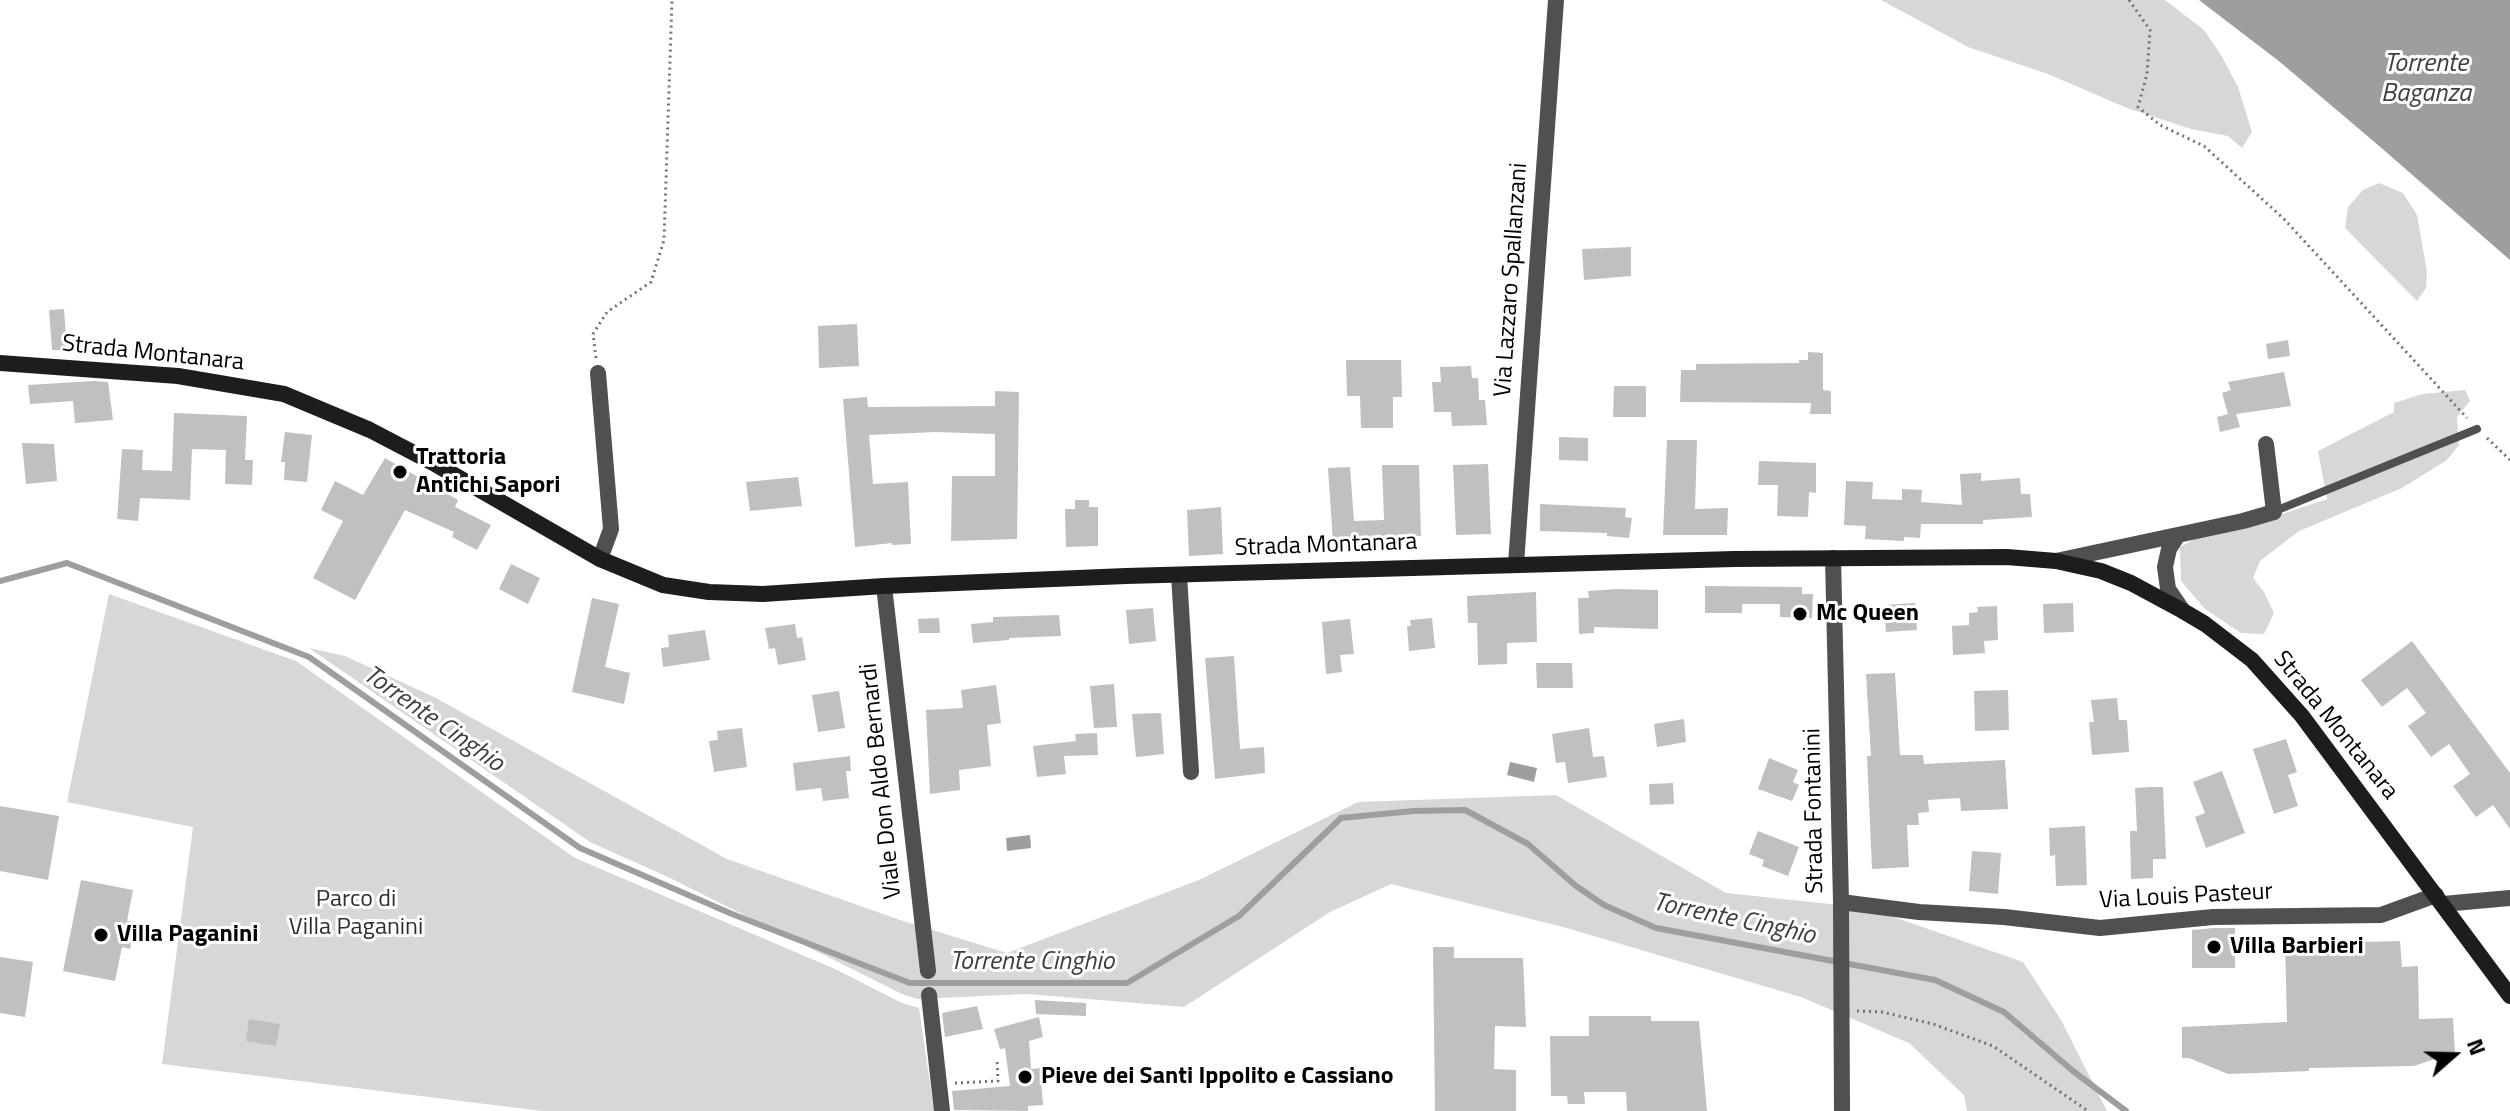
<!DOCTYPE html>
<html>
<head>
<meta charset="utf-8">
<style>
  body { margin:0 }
  #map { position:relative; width:2510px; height:1111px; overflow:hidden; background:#fff; font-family:"Titillium Web",sans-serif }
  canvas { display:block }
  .north { position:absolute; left:2414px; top:1015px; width:80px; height:80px; -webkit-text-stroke:6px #fff; paint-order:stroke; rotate:70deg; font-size:22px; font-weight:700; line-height:32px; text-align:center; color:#000 }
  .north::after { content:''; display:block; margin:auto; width:28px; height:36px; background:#000; clip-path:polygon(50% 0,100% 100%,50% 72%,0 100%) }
</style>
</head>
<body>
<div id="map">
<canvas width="2510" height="1111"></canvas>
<div class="north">N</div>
</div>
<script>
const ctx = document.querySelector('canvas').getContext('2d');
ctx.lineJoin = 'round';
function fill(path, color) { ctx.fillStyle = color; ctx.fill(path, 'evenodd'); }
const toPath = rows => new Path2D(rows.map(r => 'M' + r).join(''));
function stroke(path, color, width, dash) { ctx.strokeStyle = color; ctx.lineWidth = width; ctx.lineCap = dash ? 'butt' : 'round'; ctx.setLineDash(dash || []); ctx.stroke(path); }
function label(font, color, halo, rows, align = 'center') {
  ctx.font = font + ' "Titillium Web",sans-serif'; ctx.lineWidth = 6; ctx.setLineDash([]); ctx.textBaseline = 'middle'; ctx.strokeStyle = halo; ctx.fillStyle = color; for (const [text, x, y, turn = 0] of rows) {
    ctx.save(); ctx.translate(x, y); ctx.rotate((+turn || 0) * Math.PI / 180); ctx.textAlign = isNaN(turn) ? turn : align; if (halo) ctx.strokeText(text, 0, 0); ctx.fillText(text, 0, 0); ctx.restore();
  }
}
fill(toPath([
  [1881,0,2165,0,2204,30,2221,55,2238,87,2252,132,2242,148,2228,136,2191,129,2127,108,2048,74,1968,47],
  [2379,183,2403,193,2417,215,2427,272,2426,288,2417,301,2345,228,2348,207,2363,190],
  [2465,390,2470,401,2457,417,2459,445,2447,460,2402,488,2299,531,2260,561,2253,578,2264,592,2274,613,2264,634,2241,633,2205,609,2181,581,2180,547,2198,537,2238,529,2327,499,2318,451,2394,412,2394,403,2423,394],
  [109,594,296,661,575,858,835,969,902,1003,919,1008,934,1111,542,1111,162,1064,193,827,67,802],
  [309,648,345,656,436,698,727,859,903,921,1007,953,1199,880,1358,802,1556,795,1726,893,1868,908,2023,962,2061,1020,2107,1111,1967,1111,1964,1095,1909,1043,1801,997,1563,927,1391,884,1330,912,1184,1007,1027,994,917,999,902,994,670,878,590,842]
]), '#d7d7d7');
fill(toPath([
  [2199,0,2510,0,2510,260,2378,145,2280,62],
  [1510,762,1537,768,1534,782,1507,775],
  [1030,835,1031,848,1007,851,1006,838]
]), '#9e9e9e');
stroke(toPath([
  [0,581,67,563,309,657,580,848,732,914,910,983,1127,983,1239,916,1341,818,1413,811,1465,810,1528,844,1576,886,1604,905,1656,928,1935,980,2004,1012,2073,1071,2126,1111]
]), '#9e9e9e', 6);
fill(toPath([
  [1631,247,1631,276,1584,280,1582,249],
  [64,309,67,350,52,350,49,310],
  [857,324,859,366,819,368,818,326],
  [2288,340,2290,356,2268,359,2266,344],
  [1808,352,1823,353,1823,390,1831,391,1831,414,1810,414,1811,403,1680,402,1681,370,1696,370,1696,364,1799,363,1799,360,1808,360],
  [1346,360,1401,360,1402,397,1393,397,1393,428,1361,428,1360,396,1347,396],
  [1471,366,1472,378,1478,378,1479,400,1485,400,1487,425,1452,426,1451,412,1434,412,1432,382,1441,382,1440,367],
  [2284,372,2291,406,2236,414,2240,427,2220,432,2217,417,2228,414,2222,393,2231,390,2228,382],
  [94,381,108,382,113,420,75,423,73,401,30,404,28,385],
  [1614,386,1646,386,1646,417,1613,417],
  [995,391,1019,392,1017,539,951,541,952,476,995,476,995,434,935,432,869,435,873,484,908,482,911,544,892,545,892,543,855,547,843,399,867,397,868,407,995,406],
  [174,413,247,416,245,460,253,460,252,485,225,484,226,450,192,449,190,500,140,498,138,521,117,519,122,449,143,450,142,470,172,471],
  [285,432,312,435,307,482,284,480,285,462,281,462],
  [1559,437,1588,438,1588,461,1559,460],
  [1667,440,1697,440,1695,509,1728,508,1727,535,1663,535],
  [22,443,54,444,57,481,26,484],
  [385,458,458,500,455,507,491,525,477,550,452,537,454,532,405,510,355,600,313,578,343,521,321,510,335,481,363,495],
  [1759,461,1816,463,1816,493,1809,492,1808,517,1777,516,1778,485,1758,485],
  [1488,464,1491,534,1456,535,1453,465],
  [1382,465,1419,465,1421,536,1360,537,1360,540,1333,542,1328,468,1350,467,1354,521,1384,520],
  [1981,473,1981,481,2020,478,2021,494,2030,494,2032,517,1983,520,1983,524,1921,524,1920,538,1904,537,1904,541,1865,539,1866,526,1844,525,1846,481,1873,482,1872,499,1902,500,1902,489,1922,490,1921,502,1962,505,1960,474],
  [798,477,802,506,750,511,746,482],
  [1075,500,1089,500,1089,507,1098,507,1098,546,1066,547,1065,509,1075,509],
  [1540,504,1626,508,1625,517,1632,518,1629,538,1607,536,1607,533,1540,531],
  [1221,507,1223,554,1189,556,1187,510],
  [511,564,540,578,528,604,499,589],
  [1705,586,1802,587,1802,594,1813,594,1812,618,1780,617,1780,604,1742,604,1742,613,1705,613],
  [1617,589,1658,590,1658,629,1594,627,1594,633,1579,634,1578,598,1589,598,1588,591],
  [1536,592,1537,642,1507,643,1507,664,1478,665,1477,623,1468,623,1467,596],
  [592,598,619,604,605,667,630,673,624,704,572,692],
  [1915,603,1917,630,1886,632,1884,605],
  [2073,603,2074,632,2044,633,2043,604],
  [1997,606,1998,640,1984,641,1985,653,1953,655,1952,626,1969,625,1969,613,1978,612,1977,607],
  [1153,608,1156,641,1129,644,1126,610],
  [1059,615,1061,636,1009,638,1009,640,973,643,971,624,993,622,993,617],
  [939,618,940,633,919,633,918,619],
  [1432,618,1435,648,1409,651,1407,626,1411,626,1410,620],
  [1350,619,1354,654,1340,655,1342,672,1326,674,1322,622],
  [795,624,797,638,802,637,806,660,778,665,775,648,769,649,765,628],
  [705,630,710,660,663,667,661,648,669,647,668,635],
  [2412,641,2510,773,2510,829,2493,805,2476,817,2453,786,2470,774,2449,744,2431,757,2408,726,2426,713,2407,688,2382,707,2361,680],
  [1234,656,1240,749,1264,747,1265,773,1215,779,1205,658],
  [1536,663,1572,663,1573,688,1537,688],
  [1895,673,1900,755,1923,755,1924,764,2005,760,2008,809,1961,811,1960,798,1928,800,1929,812,1918,813,1919,825,1907,825,1909,867,1872,869,1867,756,1871,756,1866,674],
  [1114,684,1117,727,1094,728,1090,686],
  [996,685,1001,723,987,725,991,766,959,770,960,790,930,794,926,710,963,708,961,690],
  [2008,690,2009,730,1975,731,1974,691],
  [839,691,845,728,818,732,812,695],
  [2117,698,2119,720,2127,720,2129,752,2092,755,2089,722,2094,722,2091,700],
  [1161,713,1164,754,1136,757,1132,714],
  [1684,719,1686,742,1657,747,1654,724],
  [742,728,747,767,714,772,709,741,718,740,717,731],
  [1589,728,1593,757,1604,756,1607,777,1568,783,1565,762,1556,763,1552,734],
  [1097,733,1098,755,1064,756,1066,774,1037,777,1033,746,1076,741,1075,734],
  [2286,739,2297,772,2288,775,2298,806,2274,814,2253,749],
  [850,756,851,771,846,771,849,798,823,801,821,788,796,791,793,763],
  [1769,758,1798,770,1793,782,1799,785,1792,801,1758,789],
  [2222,771,2245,833,2206,848,2195,817,2205,813,2193,782],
  [1673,783,1674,804,1650,805,1649,784],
  [2150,787,2163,787,2166,859,2153,859,2153,878,2131,879,2130,831,2137,831,2135,788],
  [0,806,59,816,48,880,0,871],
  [2085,826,2087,885,2056,886,2055,855,2050,856,2049,828],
  [1758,831,1799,847,1788,876,1762,866,1764,860,1749,854],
  [1972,851,2001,853,1998,894,1969,891],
  [81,880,133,890,127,921,135,922,130,949,122,947,115,981,63,971],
  [2214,928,2235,928,2235,968,2192,968,2192,930],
  [2400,941,2402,967,2418,966,2419,1019,2453,1018,2455,1052,2414,1066,2309,1068,2309,1071,2228,1074,2189,1058,2182,1058,2182,1027,2287,1022,2285,944],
  [1433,947,1454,947,1454,958,1523,958,1526,1027,1495,1026,1494,1069,1516,1070,1516,1111,1435,1111],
  [0,957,33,962,25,1017,0,1013],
  [1035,1000,1086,1003,1086,1016,1036,1014],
  [977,1006,983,1029,945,1037,942,1013],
  [1589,1016,1651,1016,1651,1021,1699,1021,1707,1111,1627,1111,1626,1092,1584,1092,1585,1104,1568,1104,1567,1096,1551,1096,1550,1036,1589,1036],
  [1039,1017,1043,1037,1029,1041,1031,1069,1040,1068,1043,1105,1028,1106,1028,1111,954,1110,952,1091,1010,1086,1005,1048,1000,1049,994,1029],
  [249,1019,280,1024,276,1046,246,1041]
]), '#c0c0c0');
stroke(toPath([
  [2129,0,2150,30,2147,74,2138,107,2160,125,2204,146,2284,219,2467,418],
  [596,358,593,334,607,312,651,282,664,240,672,0],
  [2487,438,2510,460],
  [1857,1011,1882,1012,1933,1024,1993,1046,2088,1111],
  [955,1083,998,1081,997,1059]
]), '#727272', 3, [2, 4]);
stroke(toPath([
  [2275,511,2477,429]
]), '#505050', 8);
stroke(toPath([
  [598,373,611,529,600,559],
  [2178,535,2169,549,2165,567,2168,589,2183,611],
  [1833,558,1841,902,1842,1111],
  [2056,561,2243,521,2274,512,2266,444],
  [1516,564,1556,0],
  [1179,575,1191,772],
  [884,586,928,971],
  [1841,902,1919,912,2004,917,2100,928,2213,917,2381,915,2436,895],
  [2443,904,2510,898],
  [929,995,942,1111]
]), '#505050', 16);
stroke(toPath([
  [0,363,178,376,284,394,370,430,435,464,600,559,663,585,709,592,763,594,884,586,1126,576,1734,559,2007,557,2056,561,2101,571,2131,583,2183,611,2205,624,2252,660,2302,716,2510,996]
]), '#1d1d1d', 16);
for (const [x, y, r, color] of [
  [400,472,8,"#000"],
  [1800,614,8,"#000"],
  [101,935,8,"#000"],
  [2214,947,8,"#000"],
  [1025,1077,8,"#000"]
]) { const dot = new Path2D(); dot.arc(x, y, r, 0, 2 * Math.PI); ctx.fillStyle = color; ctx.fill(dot); stroke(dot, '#fff', 3); }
label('24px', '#000', '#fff', [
  ["Via Lazzaro Spallanzani",1512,280,-86],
  ["Strada Montanara",153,354,6],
  ["Strada Montanara",1326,546,-2],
  ["Strada Montanara",2335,726,51],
  ["Viale Don Aldo Bernardi",882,781,-96],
  ["Strada Fontanini",1815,811,-91],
  ["Via Louis Pasteur",2186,897,-3]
]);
label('bold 24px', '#000', '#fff', [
  ["Trattoria",416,458],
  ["Antichi Sapori",416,486],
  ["Mc Queen",1816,614],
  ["Villa Paganini",117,935],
  ["Villa Barbieri",2230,947],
  ["Pieve dei Santi Ippolito e Cassiano",1041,1077]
], 'left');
label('24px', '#2e2e2e', '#fff', [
  ["Parco di",356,900],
  ["Villa Paganini",356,928]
]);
label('italic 26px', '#3f3f3f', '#fff', [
  ["Torrente",2426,65],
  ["Baganza",2426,95],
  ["Torrente Cinghio",433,720,35],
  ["Torrente Cinghio",1734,920,12],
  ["Torrente Cinghio",1032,963]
]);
</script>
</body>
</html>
